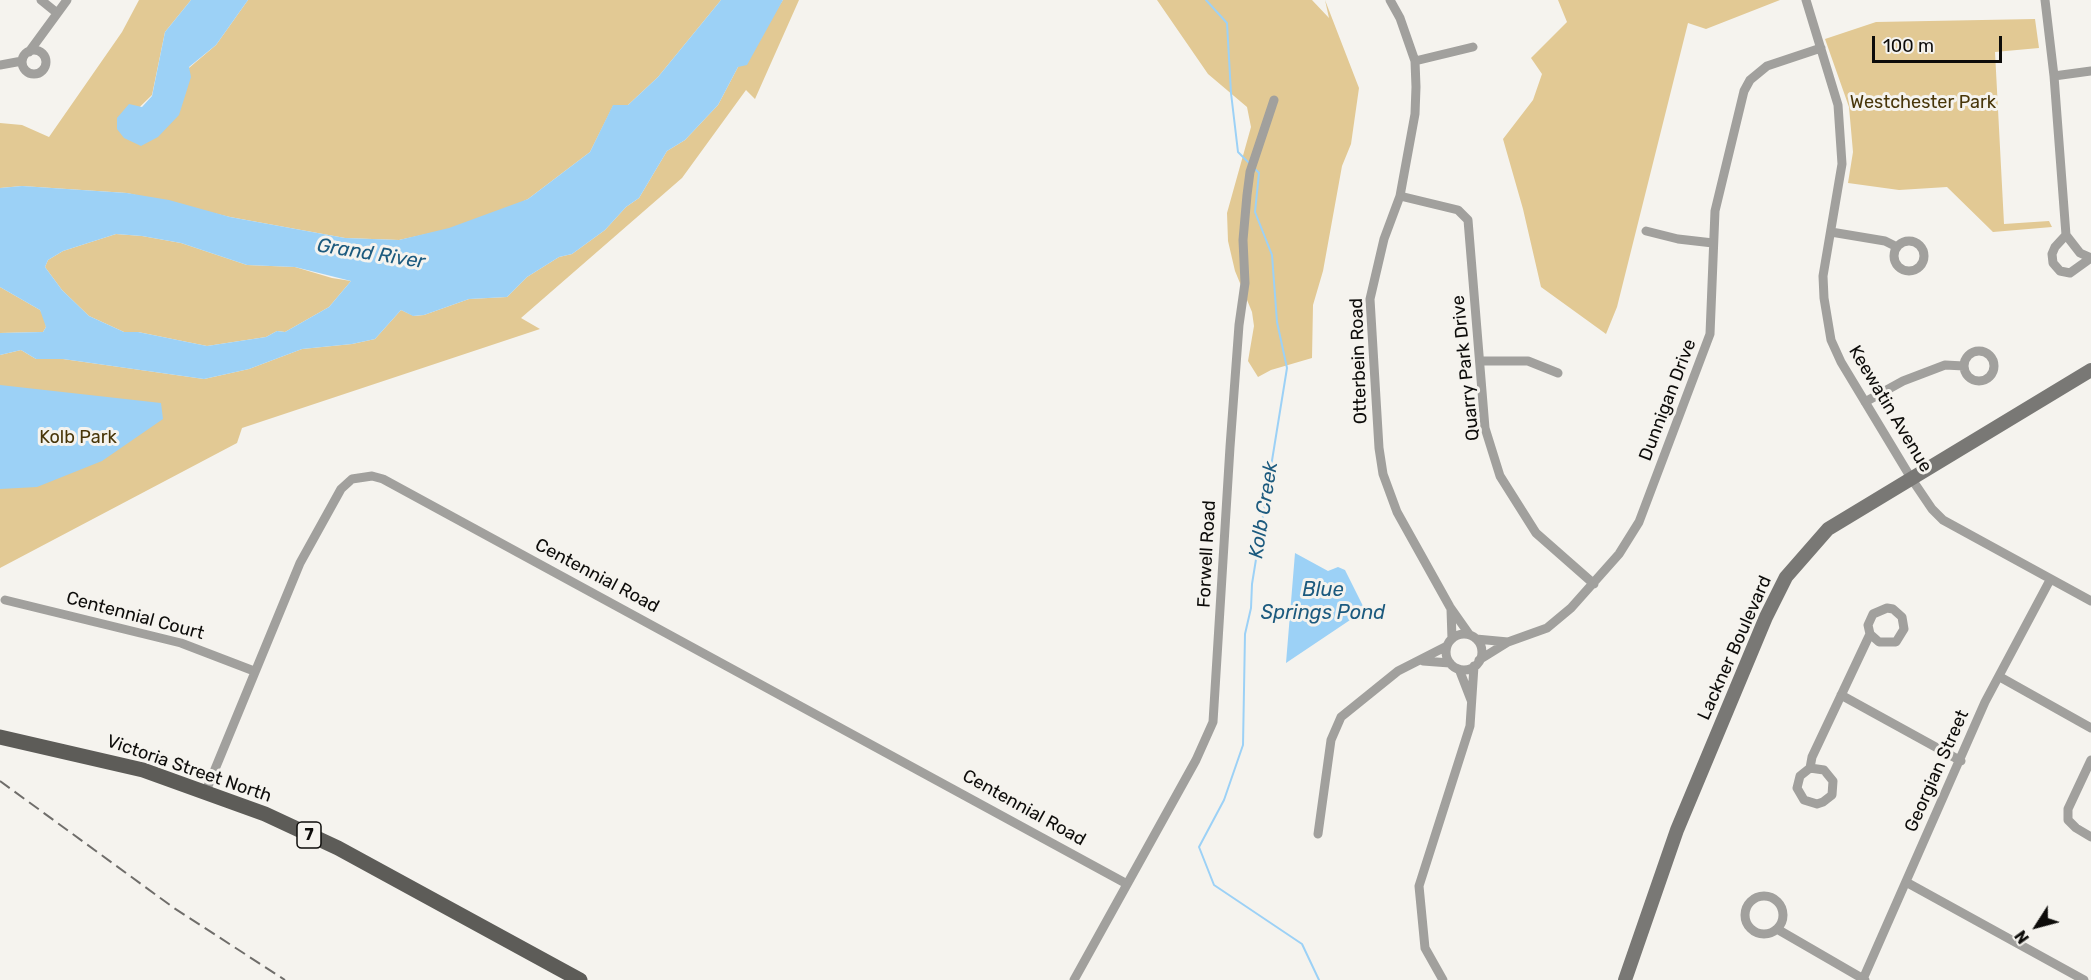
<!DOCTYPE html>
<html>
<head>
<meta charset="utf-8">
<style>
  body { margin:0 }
  #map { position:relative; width:2091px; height:980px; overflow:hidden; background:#f5f3ee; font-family:Rubik,sans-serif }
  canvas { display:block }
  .north { position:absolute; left:2007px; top:896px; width:60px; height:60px; -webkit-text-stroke:4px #f5f3ee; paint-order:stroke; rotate:234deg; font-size:16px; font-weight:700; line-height:24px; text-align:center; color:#0d0c0a }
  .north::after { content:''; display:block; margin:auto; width:21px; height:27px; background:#0d0c0a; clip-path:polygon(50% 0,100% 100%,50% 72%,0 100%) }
  .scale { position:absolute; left:1872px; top:36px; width:130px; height:27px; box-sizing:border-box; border:3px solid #0d0c0a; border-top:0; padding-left:8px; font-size:18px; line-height:21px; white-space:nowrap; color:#0d0c0a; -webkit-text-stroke:4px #f5f3ee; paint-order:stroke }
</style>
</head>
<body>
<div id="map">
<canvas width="2091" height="980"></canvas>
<div class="north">N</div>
<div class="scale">100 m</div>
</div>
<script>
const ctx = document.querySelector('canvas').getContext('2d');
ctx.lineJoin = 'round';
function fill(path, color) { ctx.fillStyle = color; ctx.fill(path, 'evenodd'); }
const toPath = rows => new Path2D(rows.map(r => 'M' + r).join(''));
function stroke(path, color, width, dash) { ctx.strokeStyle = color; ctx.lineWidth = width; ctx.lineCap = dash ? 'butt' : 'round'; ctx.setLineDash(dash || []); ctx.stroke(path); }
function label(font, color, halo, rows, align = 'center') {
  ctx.font = font + ' Rubik,sans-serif'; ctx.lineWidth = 6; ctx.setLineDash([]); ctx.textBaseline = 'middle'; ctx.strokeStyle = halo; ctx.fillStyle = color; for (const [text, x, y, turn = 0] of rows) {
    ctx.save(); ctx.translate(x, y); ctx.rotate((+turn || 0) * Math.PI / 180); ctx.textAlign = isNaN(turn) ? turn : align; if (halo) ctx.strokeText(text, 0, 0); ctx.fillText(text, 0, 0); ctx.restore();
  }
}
fill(toPath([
  [139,0,191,0,165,32,152,95,117,129,216,45,248,0,721,0,658,77,628,105,613,106,590,152,528,199,482,222,399,240,345,238,230,217,127,193,22,186,0,188,0,123,22,125,49,137,122,32],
  [783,0,799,0,755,99,746,90,682,178,521,318,540,329,242,428,237,443,0,568,0,355,21,350,36,359,63,359,204,379,249,369,302,349,352,344,375,339,401,310,414,316,424,315,469,299,507,297,527,277,559,257,572,254,605,230,626,207,639,198,667,151,685,140,718,105,738,67],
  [1157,0,1312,0,1329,18,1325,0,1359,88,1351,144,1342,166,1323,271,1313,305,1312,358,1271,370,1258,377,1248,361,1254,326,1252,312,1235,271,1228,241,1227,213,1251,127,1247,107,1208,74],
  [1558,0,1780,0,1706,29,1688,23,1617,307,1606,334,1541,287,1523,209,1503,139,1533,100,1542,74,1531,58,1567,22],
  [2035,19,2039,48,1995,52,2004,224,2049,221,2052,227,1993,232,1947,187,1899,190,1848,183,1853,152,1849,107,1825,39,1876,22],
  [116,234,142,236,181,243,247,265,295,267,332,278,351,281,329,307,285,332,277,331,266,337,207,346,138,332,124,332,89,316,62,290,45,267,48,260,63,251],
  [0,287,40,310,45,318,46,327,43,332,0,333]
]), '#e2c994');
fill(toPath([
  [191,0,248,0,216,45,189,67,191,77,179,115,158,137,141,146,124,138,117,129,117,118,129,104,142,107,152,96,165,32],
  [721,0,783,0,747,65,738,67,718,105,685,140,667,151,639,198,626,207,605,230,572,254,559,257,527,277,507,297,469,299,424,315,413,316,401,310,375,339,352,344,302,349,249,369,204,379,63,359,36,359,21,350,0,355,0,333,43,332,46,327,40,310,0,287,0,188,22,186,127,193,169,200,230,217,345,238,399,240,449,228,528,199,590,152,613,105,628,105,658,77],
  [116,234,142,236,181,243,247,265,295,267,351,281,329,307,285,332,277,331,266,337,207,346,138,332,124,332,89,316,62,290,45,267,48,260,63,251],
  [0,385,161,403,163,419,102,461,37,487,0,489],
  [1295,553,1328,571,1338,567,1345,570,1365,610,1286,663]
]), '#9cd1f6');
stroke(toPath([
  [1206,0,1227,23,1231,93,1238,152,1250,164],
  [1254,168,1259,173,1255,212,1272,255,1277,322,1287,368,1252,584,1251,608,1245,634,1243,745,1224,800,1199,847,1214,885,1302,944,1319,980]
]), '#9cd1f6', 2);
stroke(toPath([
  [41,0,57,13],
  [1390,0,1400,18,1415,61,1416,87,1415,114,1400,196,1384,239,1370,299,1379,448,1383,474,1397,512,1450,607,1469,634],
  [1806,0,1838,105,1842,164,1823,276,1824,298,1831,340,1841,362,1911,478,1932,509,1943,520,2091,601],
  [2045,0,2054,76,2066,235,2055,247,2052,254,2053,263,2060,271,2070,273,2091,258],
  '22 62a12 12 0 1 1 24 0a12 12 0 1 1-24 0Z',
  [29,52,67,0],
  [1415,61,1473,47],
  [0,65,22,61],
  [2054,76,2091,71],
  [1400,196,1458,210,1468,220,1485,428,1500,476,1536,533,1594,584],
  [1646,231,1678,239,1713,243],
  [1831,232,1885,241,1897,247],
  [2066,235,2080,253,2091,258],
  '1894 256a15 15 0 1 1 30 0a15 15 0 1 1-30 0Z',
  '1964 366a15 15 0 1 1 30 0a15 15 0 1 1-30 0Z',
  [1481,361,1528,361,1558,373],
  [1865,402,1903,381,1945,365,1964,366],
  [5,600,181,643,254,671],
  [1451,609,1452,639],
  '1446 652a18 18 0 1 1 36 0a18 18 0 1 1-36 0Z',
  [1476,639,1508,642],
  [1479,660,1508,642,1547,628,1571,608,1619,554,1639,522,1710,334,1715,211,1744,91,1750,80,1767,66,1821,48],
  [1423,661,1450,663],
  [1459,669,1471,700],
  [2000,677,2091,728],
  [1841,695,1961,761],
  [2091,760,2068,809,2068,820,2076,828,2091,837],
  [1810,768,1824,770,1833,781,1832,795,1823,802,1817,804,1804,800,1797,788,1800,776,1810,768,1812,757,1870,634,1868,625,1873,614,1887,608,1893,609,1902,617,1904,629,1896,642,1879,642,1870,634],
  [206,791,300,563,341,489,352,479,372,476,383,479,1127,884],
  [1318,834,1331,740,1341,717,1398,671,1447,646],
  [1906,882,2084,980],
  '1745 915a19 19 0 1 1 38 0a19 19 0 1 1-38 0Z',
  [1777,929,1865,980],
  [1863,979,1985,702,2050,580],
  [1074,980,1196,760,1213,722,1230,447,1239,325,1245,283,1243,240,1247,195,1250,172,1274,100],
  [1443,980,1425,948,1419,886,1470,726,1474,666]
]), '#a1a09d', 9);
stroke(toPath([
  [1625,980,1677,830,1766,617,1786,577,1828,529,2091,370]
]), '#797875', 14);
stroke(toPath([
  [0,737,143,770,265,814,338,848,580,980]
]), '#5d5c58', 15);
stroke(toPath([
  [0,781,174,908,285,980]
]), '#6f6d6a', 2, [12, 6]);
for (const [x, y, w] of [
  [309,835,24]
]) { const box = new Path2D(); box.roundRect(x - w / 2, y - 13, w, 26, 4.5); ctx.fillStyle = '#f5f3ee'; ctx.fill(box); stroke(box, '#0d0c0a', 1.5); }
label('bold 16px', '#0d0c0a', null, [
  ["7",309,835]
]);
label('18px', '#483609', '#f5f3ee', [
  ["Westchester Park",1923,103],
  ["Kolb Park",78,438]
]);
label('18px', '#0d0c0a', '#f5f3ee', [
  ["Otterbein Road",1359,361,-92],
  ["Quarry Park Drive",1466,368,-96],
  ["Dunnigan Drive",1668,400,-69],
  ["Keewatin Avenue",1890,409,59],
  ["Forwell Road",1207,554,-87],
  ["Centennial Road",597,576,28],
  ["Centennial Court",135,616,15],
  ["Lackner Boulevard",1735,648,-66],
  ["Victoria Street North",189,769,19],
  ["Georgian Street",1937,771,-66],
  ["Centennial Road",1024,808,29]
]);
label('italic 20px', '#1c5a7e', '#f5f3ee', [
  ["Grand River",371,254,9],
  ["Kolb Creek",1264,510,-81],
  ["Blue",1323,590],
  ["Springs Pond",1323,613]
]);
</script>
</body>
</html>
